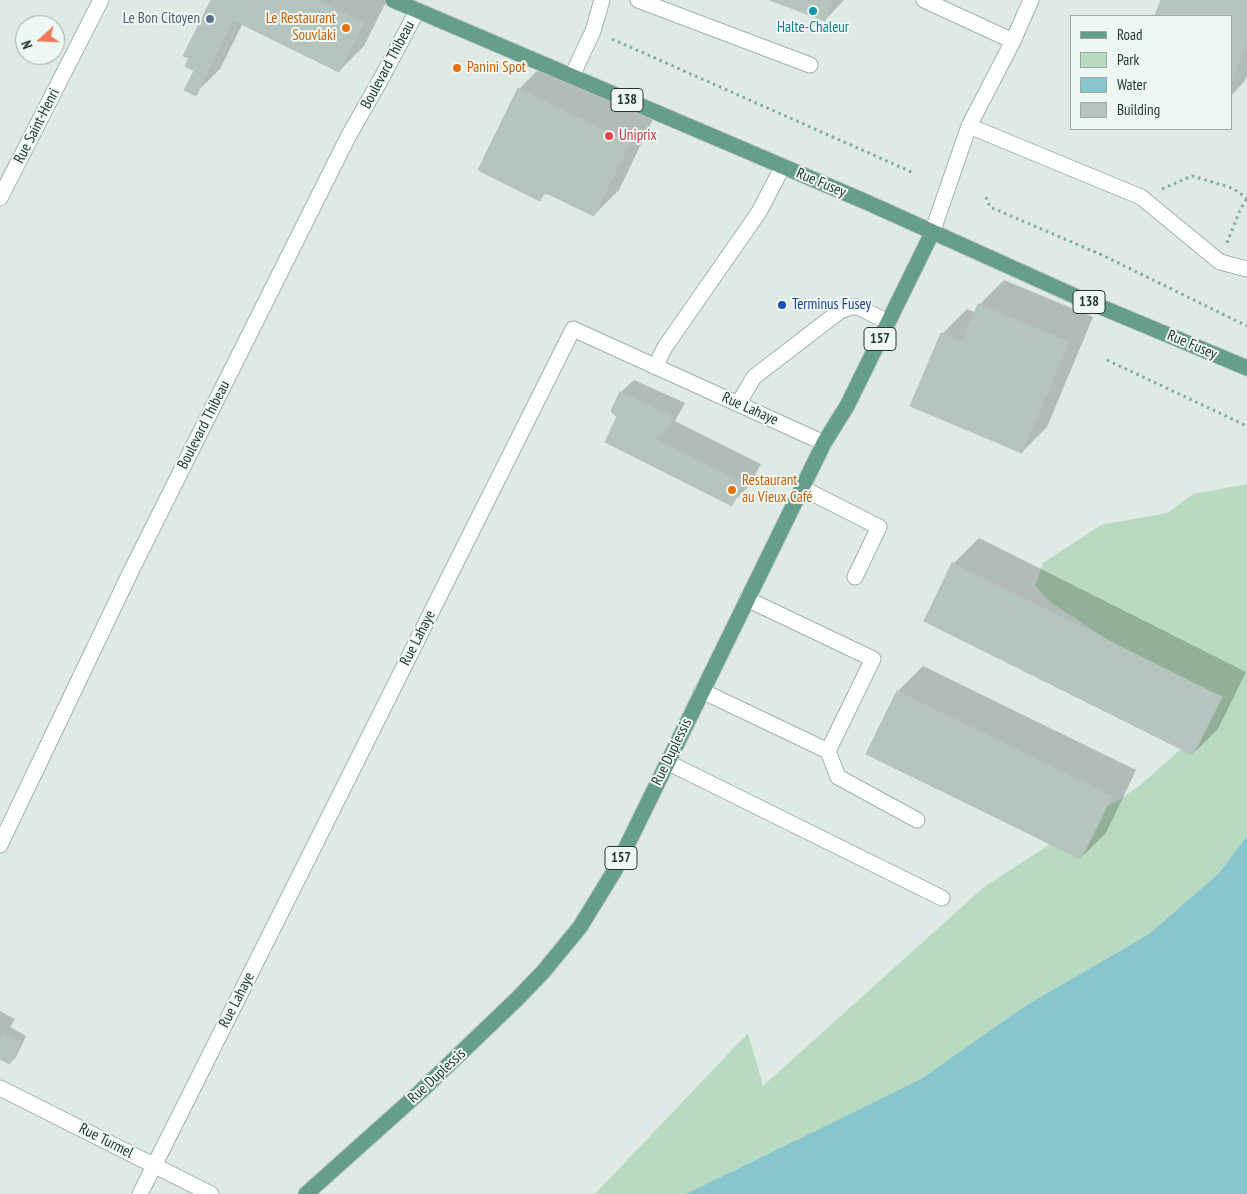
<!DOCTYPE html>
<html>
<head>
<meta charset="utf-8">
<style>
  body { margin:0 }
  #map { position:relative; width:1247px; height:1194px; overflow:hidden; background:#dfeae5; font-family:"PT Sans Narrow",sans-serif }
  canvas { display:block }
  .legend { position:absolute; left:1070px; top:15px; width:162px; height:115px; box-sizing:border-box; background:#eff7f3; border:1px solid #9daba6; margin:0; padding:6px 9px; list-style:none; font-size:15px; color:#213932 }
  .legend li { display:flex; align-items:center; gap:10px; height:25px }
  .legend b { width:25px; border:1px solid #9daba6 }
  .north { position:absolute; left:15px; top:15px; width:50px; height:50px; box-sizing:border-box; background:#eff7f3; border:1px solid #9daba6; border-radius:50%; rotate:250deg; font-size:14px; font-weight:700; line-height:20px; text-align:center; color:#213932 }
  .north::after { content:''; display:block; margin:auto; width:18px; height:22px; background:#ec7a5a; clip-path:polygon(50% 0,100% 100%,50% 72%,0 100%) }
</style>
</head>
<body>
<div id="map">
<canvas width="1247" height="1194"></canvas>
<ul class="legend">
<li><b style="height:6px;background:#659e8d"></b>Road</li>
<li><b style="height:14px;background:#b8dac0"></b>Park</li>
<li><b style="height:14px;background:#88c5cd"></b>Water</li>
<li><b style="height:14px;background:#b5c4bd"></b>Building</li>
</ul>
<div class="north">N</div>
</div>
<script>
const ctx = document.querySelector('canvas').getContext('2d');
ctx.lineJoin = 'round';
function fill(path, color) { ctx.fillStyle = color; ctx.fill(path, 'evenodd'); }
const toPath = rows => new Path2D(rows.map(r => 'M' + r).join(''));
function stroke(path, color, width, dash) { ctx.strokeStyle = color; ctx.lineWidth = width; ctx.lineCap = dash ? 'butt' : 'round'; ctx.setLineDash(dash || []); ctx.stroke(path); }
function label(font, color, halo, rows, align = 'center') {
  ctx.font = font + ' "PT Sans Narrow",sans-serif'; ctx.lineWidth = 4; ctx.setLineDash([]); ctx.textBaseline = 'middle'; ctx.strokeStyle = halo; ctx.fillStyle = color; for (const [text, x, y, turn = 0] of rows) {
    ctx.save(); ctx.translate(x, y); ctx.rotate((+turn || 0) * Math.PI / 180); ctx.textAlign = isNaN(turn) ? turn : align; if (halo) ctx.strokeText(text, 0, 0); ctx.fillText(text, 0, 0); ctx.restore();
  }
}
fill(toPath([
  [1247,484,1247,836,1219,873,1149,934,1025,1006,921,1079,686,1194,595,1194,748,1033,763,1086,984,887,1138,787,1181,749,1192,695,1050,602,1035,586,1043,563,1101,525,1167,513,1193,494]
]), '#b8dac0');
fill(toPath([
  [1247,836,1247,1194,686,1194,921,1079,1025,1006,1149,934,1219,873]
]), '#88c5cd');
fill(toPath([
  [212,0,387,0,364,46,339,71,243,23,220,69,195,94,195,70],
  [774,0,844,0,825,20],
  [1163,0,1247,0,1247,76,1244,82,1231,96,1231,16,1157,16],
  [544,64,654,117,619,190,594,215,547,192,540,199,519,89],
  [1004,280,1093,317,1047,427,1022,452,942,334,967,309,976,313,979,305],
  [634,380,685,403,675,421,761,464,750,485,731,504,617,420,619,418,613,411,621,392],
  [979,538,1246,672,1218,729,1193,754,925,620,954,563],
  [923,666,1136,770,1106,833,1081,858,868,753,898,691],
  [0,1011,15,1019,10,1027,26,1036,16,1057,10,1063,0,1058]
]), '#0003');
const building = toPath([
  [211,0,317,0,364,23,339,72,233,20,196,96,184,90,194,71,185,66,189,58,183,56,211,0],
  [770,0,833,0,825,21,770,0],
  [1161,0,1247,0,1247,44,1231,82,1231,16,1155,16,1161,0],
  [518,88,630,143,594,216,544,192,540,201,478,170,518,88],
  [978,304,1069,342,1022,453,910,406,941,333,962,342,978,304],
  [620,392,673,416,665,433,654,438,616,419,617,417,611,411,620,392],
  [616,419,743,483,732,506,605,442,616,419],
  [952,563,1222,697,1193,755,924,621,952,563],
  [897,691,1112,796,1081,859,866,754,897,691],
  [3,1032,21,1042,10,1064,0,1059,0,1038,3,1032]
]);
fill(building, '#b5c4bd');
stroke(building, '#b2c3bb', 1);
const minor = toPath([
  [638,0,810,65],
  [924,0,1013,41],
  [572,76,593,31,602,0],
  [969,126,1141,197,1220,262,1247,269],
  [0,198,101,0],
  [932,233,969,126,1013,41,1031,0],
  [655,367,665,347,759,212,783,166],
  [738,404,754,377,840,311,851,307,858,307,888,322],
  [802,488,879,527,855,577],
  [702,691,828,751,873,659,747,599],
  [828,751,838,777,917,820],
  [667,762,942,898],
  [0,845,132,569,348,137,381,79,417,11],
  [0,1088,211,1194],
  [140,1194,573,329,824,443]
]);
const major = toPath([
  [393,0,864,201,1077,297,1247,368],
  [306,1194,420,1092,517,999,543,972,580,927,615,870,824,443,847,406,932,233]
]);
stroke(minor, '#a2b1ac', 17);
stroke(major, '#bcc4c2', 17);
stroke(toPath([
  [612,39,914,173],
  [1162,189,1192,176,1232,188,1247,198],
  [986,197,990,207,1102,255,1247,326],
  [1227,243,1240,210,1247,198],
  [1107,360,1247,426]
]), '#81ac9d', 3, [2.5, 4]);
stroke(minor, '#fff', 15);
stroke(major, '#659e8d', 15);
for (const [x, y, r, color] of [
  [813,11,5,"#0f9aa8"],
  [210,19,5,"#5c6f8a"],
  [346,28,5,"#e8710a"],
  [457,68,5,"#e8710a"],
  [609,136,5,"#e0444e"],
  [782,305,5,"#1a4fb4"],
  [732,490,5,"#e8710a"]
]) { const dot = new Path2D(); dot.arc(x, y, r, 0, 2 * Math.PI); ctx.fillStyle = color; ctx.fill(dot); stroke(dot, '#eff7f3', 2); }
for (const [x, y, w] of [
  [627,100,32],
  [1089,302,32],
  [880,339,32],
  [621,858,32]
]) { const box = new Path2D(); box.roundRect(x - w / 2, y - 11.5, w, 23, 4); ctx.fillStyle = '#eff7f3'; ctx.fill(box); stroke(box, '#213932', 1); }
label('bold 14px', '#213932', null, [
  ["138",627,100],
  ["138",1089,302],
  ["157",880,339],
  ["157",621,858]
]);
label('15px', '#4e5e75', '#eff7f3', [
  ["Le Bon Citoyen",200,19]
], 'right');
label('15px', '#c56008', '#eff7f3', [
  ["Le Restaurant",336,19,"right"],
  ["Souvlaki",336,36,"right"],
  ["Panini Spot",467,68],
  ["Restaurant",742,481],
  ["au Vieux Café",742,498]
], 'left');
label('15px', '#0d838f', '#eff7f3', [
  ["Halte-Chaleur",813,28]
]);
label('15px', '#213932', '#eff7f3', [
  ["Boulevard Thibeau",388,65,-62],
  ["Rue Saint-Henri",37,126,-63],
  ["Rue Fusey",821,183,23],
  ["Rue Fusey",1192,345,23],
  ["Rue Lahaye",750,409,24],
  ["Boulevard Thibeau",204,425,-63],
  ["Rue Lahaye",418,638,-63],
  ["Rue Duplessis",672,752,-64],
  ["Rue Lahaye",237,1000,-63],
  ["Rue Duplessis",437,1076,-43],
  ["Rue Turmel",106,1141,27]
]);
label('15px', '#be3a42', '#eff7f3', [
  ["Uniprix",619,136]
], 'left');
label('15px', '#164399', '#eff7f3', [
  ["Terminus Fusey",792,305]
], 'left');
</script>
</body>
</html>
